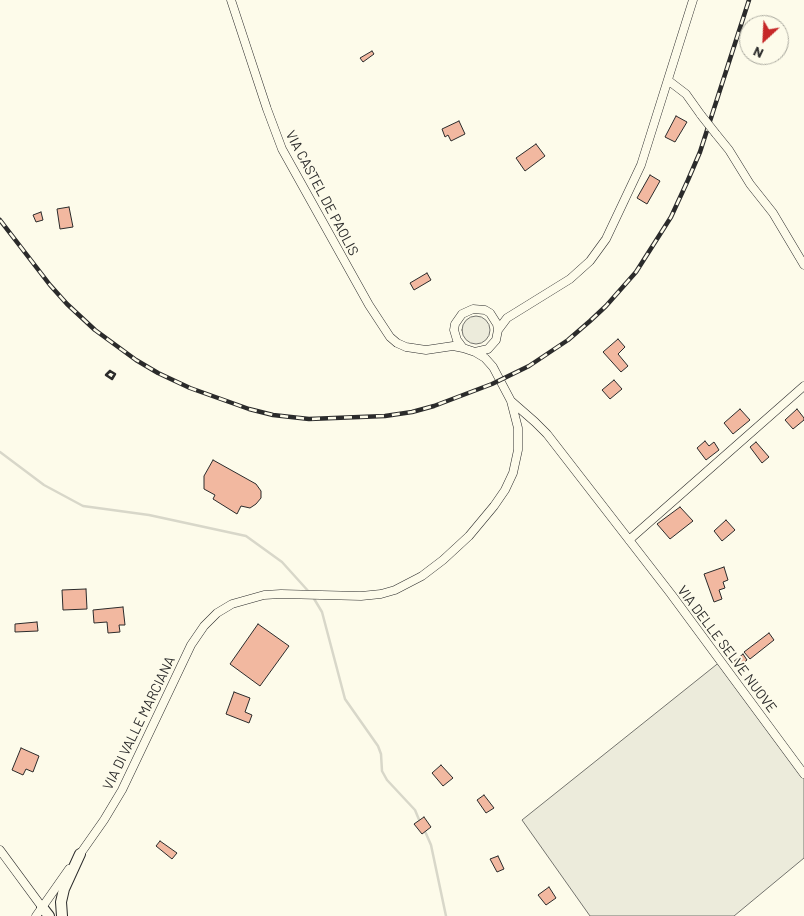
<!DOCTYPE html>
<html>
<head>
<meta charset="utf-8">
<style>
  body { margin:0 }
  #map { position:relative; width:804px; height:916px; overflow:hidden; background:#fdfbea; font-family:Barlow,sans-serif }
  canvas { display:block }
  .north { position:absolute; left:739px; top:15px; width:50px; height:50px; box-sizing:border-box; background:#fdfbea; border:1px solid #a9a89e; border-radius:50%; rotate:205deg; font-size:14px; font-weight:700; line-height:20px; text-align:center; color:#2b2b2b }
  .north::after { content:''; display:block; margin:auto; width:18px; height:22px; background:#c62828; clip-path:polygon(50% 0,100% 100%,50% 72%,0 100%) }
</style>
</head>
<body>
<div id="map">
<canvas width="804" height="916"></canvas>
<div class="north">N</div>
</div>
<script>
const ctx = document.querySelector('canvas').getContext('2d');
ctx.lineJoin = 'round';
function fill(path, color) { ctx.fillStyle = color; ctx.fill(path, 'evenodd'); }
const toPath = rows => new Path2D(rows.map(r => 'M' + r).join(''));
function stroke(path, color, width, dash) { ctx.strokeStyle = color; ctx.lineWidth = width; ctx.lineCap = dash ? 'butt' : 'round'; ctx.setLineDash(dash || []); ctx.stroke(path); }
function label(font, color, halo, rows, align = 'center') {
  ctx.font = font + ' Barlow,sans-serif'; ctx.lineWidth = 4; ctx.setLineDash([]); ctx.textBaseline = 'middle'; ctx.strokeStyle = halo; ctx.fillStyle = color; for (const [text, x, y, turn = 0] of rows) {
    ctx.save(); ctx.translate(x, y); ctx.rotate((+turn || 0) * Math.PI / 180); ctx.textAlign = isNaN(turn) ? turn : align; if (halo) ctx.strokeText(text, 0, 0); ctx.fillText(text, 0, 0); ctx.restore();
  }
}
const green = toPath([
  '462 330a14 14 0 1 1 28 0a14 14 0 1 1-28 0Z',
  [721,661,804,775,804,858,734,916,590,916,522,820,721,661]
]);
fill(green, '#ecebdb');
stroke(green, '#74746e', 1);
stroke(toPath([
  [0,452,44,485,83,506,149,515,246,536,282,562,310,593],
  [313,597,322,612,345,699,378,746,381,754,382,771,387,780,415,810,420,822],
  [424,829,431,845,446,916]
]), '#d8d7c9', 2.5);
const building = toPath([
  [372,51,374,54,363,62,360,58,372,51],
  [676,116,687,122,675,142,665,137,676,116],
  [459,121,465,134,451,141,448,135,445,137,442,129,459,121],
  [536,144,545,156,525,171,516,158,536,144],
  [650,175,660,181,647,204,637,198,650,175],
  [69,207,73,227,60,229,57,209,69,207],
  [41,212,43,220,36,222,33,215,41,212],
  [427,273,431,280,414,290,410,283,427,273],
  [618,339,625,347,618,354,628,366,621,372,603,352,618,339],
  [614,380,622,389,610,399,602,390,614,380],
  [740,409,750,420,733,434,724,423,740,409],
  [797,409,804,418,804,420,793,429,785,420,797,409],
  [705,441,709,446,714,442,719,450,706,460,697,448,705,441],
  [756,442,769,457,762,463,750,447,756,442],
  [213,460,256,484,261,491,261,498,256,504,250,508,241,506,237,514,213,499,215,495,204,489,204,476,213,460],
  [680,507,693,521,670,539,657,524,680,507],
  [726,520,735,530,722,541,714,531,726,520],
  [724,567,728,580,723,582,725,588,719,590,722,599,714,602,704,574,724,567],
  [86,589,87,609,63,610,62,590,86,589],
  [123,607,125,625,119,625,120,632,108,633,107,622,94,623,93,610,123,607],
  [37,622,38,631,15,632,15,624,37,622],
  [258,624,289,646,260,686,230,664,258,624],
  [769,633,774,640,750,659,744,652,769,633],
  [743,654,747,660,737,668,732,663,743,654],
  [234,692,250,698,245,712,252,715,249,723,226,714,234,692],
  [21,748,39,756,33,772,26,769,23,775,12,770,21,748],
  [441,765,453,778,443,786,432,773,441,765],
  [484,795,494,808,486,813,477,800,484,795],
  [424,817,431,827,422,834,414,824,424,817],
  [160,841,177,853,172,859,156,846,160,841],
  [498,856,504,869,497,872,490,859,498,856],
  [549,887,556,898,546,905,538,895,549,887]
]);
fill(building, '#f2b8a0');
stroke(building, '#2b2b2b', 1);
const minor = toPath([
  [231,0,267,109,282,149,369,305,390,337,397,343,406,347,426,350,453,346,463,348],
  [669,81,686,94,701,115],
  [716,134,729,150,750,184,773,213,804,265],
  [498,330,497,324,490,313,485,310,473,309,462,314,455,324,454,330,457,340,463,348,475,352,488,349,496,340,498,330,507,318,570,279,590,261,606,239,641,165,693,0],
  [511,401,535,422,547,434,671,594,804,774],
  [629,540,804,386],
  [0,850,42,907],
  [78,857,104,820,122,790,191,645,204,626,217,613,232,604,264,595,281,594,361,596,381,594,395,590,422,576,443,560,469,536,494,506,505,490,513,473,518,450,518,428,511,401,493,367,485,358,475,352],
  [36,916,69,869]
]);
const tertiary = toPath([
  [42,907,49,916],
  [62,916,61,902,64,889,80,854]
]);
stroke(minor, '#2b2b2b', 9);
stroke(tertiary, '#2b2b2b', 12);
stroke(minor, '#fdfbea', 8);
stroke(tertiary, '#fdfbea', 10);
const rail = toPath([
  [0,220,50,285,67,304,95,330,136,360,158,373,190,388,249,409,273,415,309,419,385,416,412,412,434,406,492,384,529,366,568,340,590,321,606,306,636,272,671,217,688,180,700,152,749,0]
]);
stroke(rail, '#2b2b2b', 4.5);
stroke(rail, '#fdfbea', 2.5, [8]);
const minorBridge = toPath([
  [701,115,716,134]
]);
stroke(minorBridge, '#2b2b2b', 9, []);
stroke(minorBridge, '#fdfbea', 8);
stroke(toPath([
  [110,371,115,374,112,379,106,375,110,371]
]), '#2b2b2b', 2.5);
label('14px', '#2b2b2b', '#fdfbea', [
  ["VIA CASTEL DE PAOLIS",322,193,62],
  ["VIA DELLE SELVE NUOVE",727,649,53],
  ["VIA DI VALLE MARCIANA",139,723,-64]
]);
</script>
</body>
</html>
